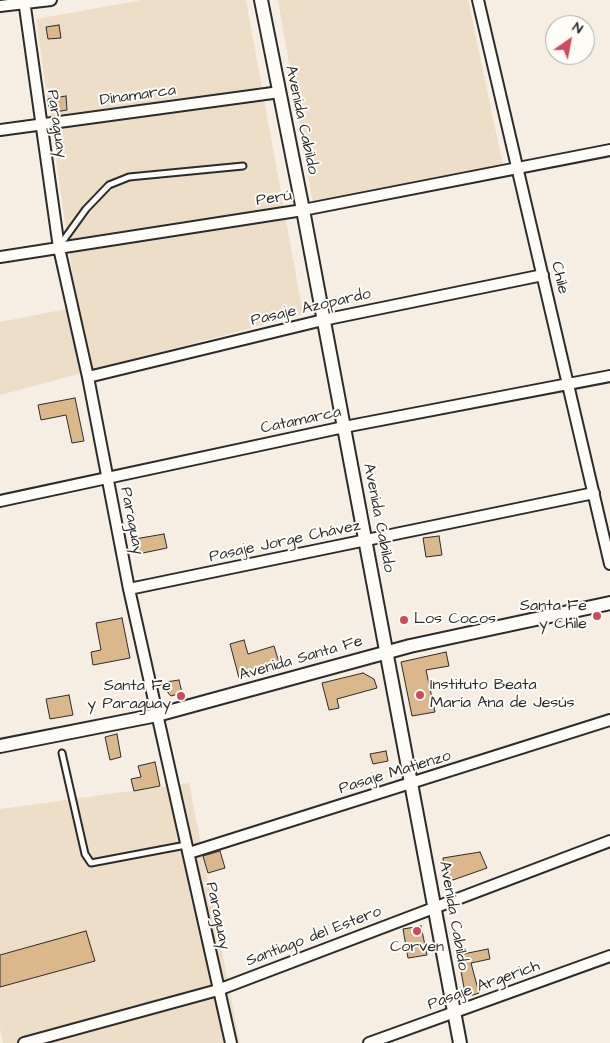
<!DOCTYPE html>
<html>
<head>
<meta charset="utf-8">
<style>
  body { margin:0 }
  #map { position:relative; width:610px; height:1043px; overflow:hidden; background:#f6eee2; font-family:"Architects Daughter",sans-serif }
  canvas { display:block }
  .north { position:absolute; left:545px; top:15px; width:50px; height:50px; box-sizing:border-box; background:#fdfcf7; border:1px solid #a9a8a5; border-radius:50%; rotate:33deg; font-size:14px; font-weight:700; line-height:20px; text-align:center; color:#2b2b2b }
  .north::after { content:''; display:block; margin:auto; width:18px; height:22px; background:#d1495b; clip-path:polygon(50% 0,100% 100%,50% 72%,0 100%) }
</style>
</head>
<body>
<div id="map">
<canvas width="610" height="1043"></canvas>
<div class="north">N</div>
</div>
<script>
const ctx = document.querySelector('canvas').getContext('2d');
ctx.lineJoin = 'round';
function fill(path, color) { ctx.fillStyle = color; ctx.fill(path, 'evenodd'); }
const toPath = rows => new Path2D(rows.map(r => 'M' + r).join(''));
function stroke(path, color, width, dash) { ctx.strokeStyle = color; ctx.lineWidth = width; ctx.lineCap = dash ? 'butt' : 'round'; ctx.setLineDash(dash || []); ctx.stroke(path); }
function label(font, color, halo, rows, align = 'center') {
  ctx.font = font + ' "Architects Daughter",sans-serif'; ctx.lineWidth = 4; ctx.setLineDash([]); ctx.textBaseline = 'middle'; ctx.strokeStyle = halo; ctx.fillStyle = color; for (const [text, x, y, turn = 0] of rows) {
    ctx.save(); ctx.translate(x, y); ctx.rotate((+turn || 0) * Math.PI / 180); ctx.textAlign = isNaN(turn) ? turn : align; if (halo) ctx.strokeText(text, 0, 0); ctx.fillText(text, 0, 0); ctx.restore();
  }
}
fill(toPath([
  [142,0,246,0,303,314,0,395,0,322,77,307,36,19],
  [278,0,468,0,504,170,313,203],
  [189,783,240,1043,3,1043,0,1028,0,809]
]), '#eedec8');
const building = toPath([
  [59,25,61,38,48,39,46,27,59,25],
  [66,96,67,110,55,112,49,108,48,99,66,96],
  [75,398,84,441,72,443,66,415,41,420,38,405,75,398],
  [164,534,167,548,138,554,135,539,164,534],
  [439,536,442,555,426,557,423,538,439,536],
  [122,618,130,658,93,665,91,652,101,650,96,623,122,618],
  [244,640,248,654,274,646,280,666,239,678,230,644,244,640],
  [446,652,449,666,426,670,435,712,412,716,401,662,446,652],
  [363,673,374,679,377,688,337,699,339,708,329,710,322,683,363,673],
  [179,680,182,693,171,696,168,693,166,682,179,680],
  [69,695,73,715,50,719,46,699,69,695],
  [117,734,121,757,110,760,105,737,117,734],
  [386,751,388,761,373,764,370,754,386,751],
  [155,762,160,786,134,791,131,779,141,777,138,766,155,762],
  [220,851,225,868,208,873,203,856,220,851],
  [480,852,487,868,453,880,445,876,443,858,480,852],
  [421,926,427,955,408,958,403,929,421,926],
  [86,931,95,961,0,987,0,955,86,931],
  [488,949,490,959,471,963,479,993,470,996,465,993,458,955,488,949]
]);
fill(building, '#dab88c');
stroke(building, '#2b2b2b', 1);
const service = toPath([
  [60,245,86,209,109,185,129,177,243,166],
  [62,753,85,854,91,863,186,845]
]);
const minor = toPath([
  [24,0,59,248,88,377,129,589,231,1043],
  [478,0,610,564],
  [0,6,51,0],
  [0,130,280,92],
  [0,257,303,210,610,150],
  [88,377,323,320,543,275],
  [0,501,344,427,610,376],
  [129,589,594,493],
  [189,853,610,720],
  [24,1043,218,990,610,841],
  [369,1043,610,956]
]);
const tertiary = toPath([
  [261,0,303,210,460,1043],
  [0,746,157,715,410,646,610,603]
]);
stroke(service, '#2b2b2b', 9);
stroke(minor, '#2b2b2b', 14);
stroke(tertiary, '#2b2b2b', 16);
stroke(service, '#fdfcf7', 5);
stroke(minor, '#fdfcf7', 10);
stroke(tertiary, '#fdfcf7', 12);
for (const [x, y, r, color] of [
  [597,616,5,"#d1495b"],
  [404,620,5,"#d1495b"],
  [420,695,5,"#d1495b"],
  [181,696,5,"#d1495b"],
  [417,931,5,"#d1495b"]
]) { const dot = new Path2D(); dot.arc(x, y, r, 0, 2 * Math.PI); ctx.fillStyle = color; ctx.fill(dot); stroke(dot, '#fdfcf7', 2); }
label('16px', '#2b2b2b', '#fdfcf7', [
  ["Dinamarca",138,96,-8],
  ["Avenida Cabildo",301,120,78],
  ["Paraguay",56,124,82],
  ["Perú",274,199,-9],
  ["Chile",559,278,77],
  ["Pasaje Azopardo",311,308,-13],
  ["Catamarca",301,421,-12],
  ["Avenida Cabildo",378,518,79],
  ["Paraguay",131,521,79],
  ["Pasaje Jorge Chávez",285,542,-12],
  ["Avenida Santa Fe",301,659,-16],
  ["Pasaje Matienzo",395,773,-17],
  ["Paraguay",217,916,78],
  ["Avenida Cabildo",453,916,80],
  ["Santiago del Estero",314,937,-21],
  ["Pasaje Argerich",484,986,-20]
]);
label('16px', '#2b2b2b', '#fdfcf7', [
  ["Santa Fe",587,607],
  ["y Chile",587,625],
  ["Los Cocos",414,620,"left"],
  ["Instituto Beata",430,686,"left"],
  ["María Ana de Jesús",430,704,"left"],
  ["Santa Fe",171,687],
  ["y Paraguay",171,705],
  ["Corven",417,948,"center"]
], 'right');
</script>
</body>
</html>
